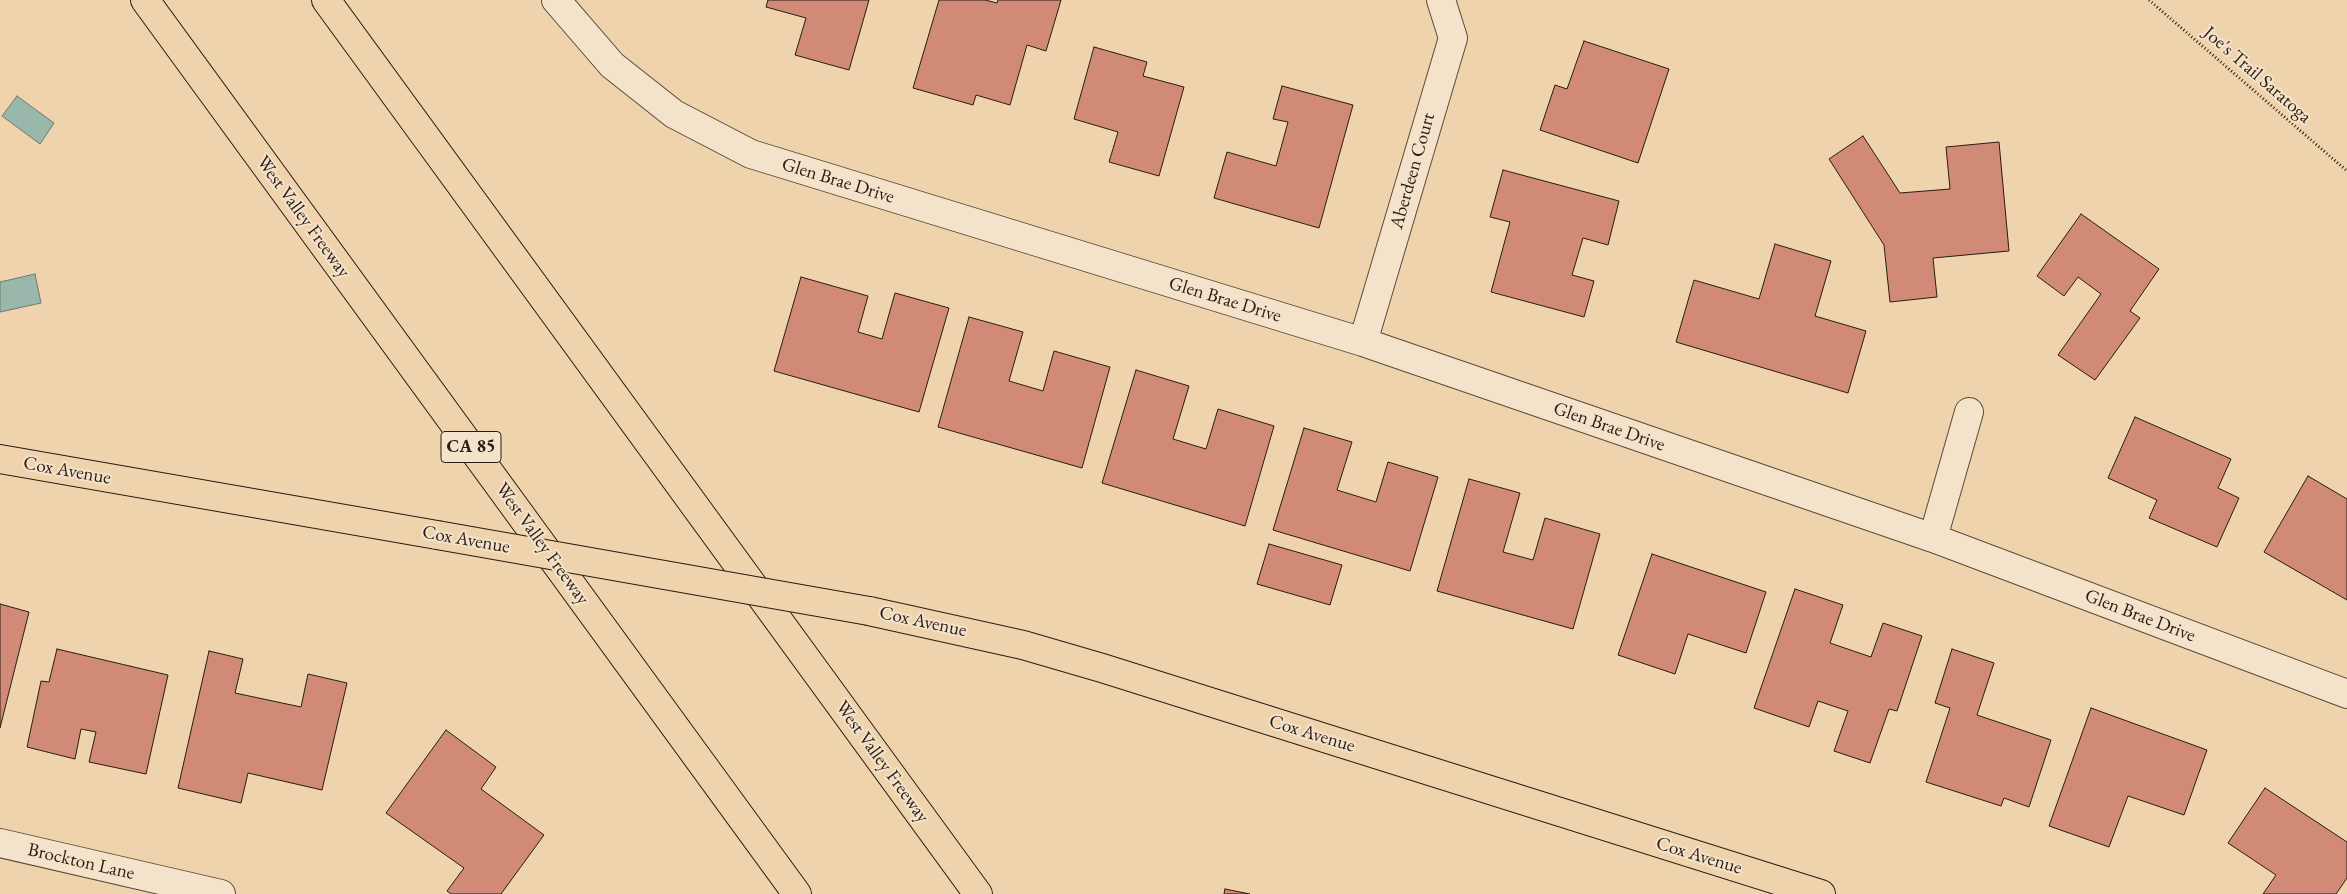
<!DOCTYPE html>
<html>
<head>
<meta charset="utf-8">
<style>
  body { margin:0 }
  canvas { display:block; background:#efd3ad }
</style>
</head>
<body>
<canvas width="2347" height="894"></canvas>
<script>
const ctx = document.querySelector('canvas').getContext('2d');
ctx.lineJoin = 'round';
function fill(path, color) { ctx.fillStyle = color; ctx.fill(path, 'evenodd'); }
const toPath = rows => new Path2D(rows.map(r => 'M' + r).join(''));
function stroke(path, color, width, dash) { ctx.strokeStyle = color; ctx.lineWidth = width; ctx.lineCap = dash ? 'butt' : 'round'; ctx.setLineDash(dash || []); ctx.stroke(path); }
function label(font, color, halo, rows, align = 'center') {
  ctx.font = font + ' "EB Garamond",serif'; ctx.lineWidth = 4; ctx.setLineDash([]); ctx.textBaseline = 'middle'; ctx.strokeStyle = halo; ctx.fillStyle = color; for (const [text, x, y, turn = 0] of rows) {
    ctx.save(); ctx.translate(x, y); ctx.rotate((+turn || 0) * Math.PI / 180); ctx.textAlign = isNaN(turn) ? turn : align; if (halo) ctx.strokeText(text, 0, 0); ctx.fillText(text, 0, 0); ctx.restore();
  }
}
const water = toPath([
  [17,96,54,123,40,144,2,116,17,96],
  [35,274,41,303,0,312,0,282,35,274]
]);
fill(water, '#9ab7ac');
stroke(water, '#6c796e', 1);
const building = toPath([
  [768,0,869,0,849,70,795,55,806,18,766,7,768,0],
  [939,0,985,0,997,3,998,0,1061,0,1046,51,1027,45,1010,105,976,95,973,105,913,88,939,0],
  [1584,41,1669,69,1638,163,1540,130,1555,85,1567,89,1584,41],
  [1094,47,1147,62,1143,76,1184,87,1159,176,1109,162,1118,132,1074,119,1094,47],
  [1282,86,1353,105,1319,228,1214,198,1227,152,1276,166,1288,122,1273,119,1282,86],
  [1863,136,1900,193,1950,189,1946,147,1999,142,2009,251,1933,258,1937,297,1890,302,1884,245,1829,159,1863,136],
  [1503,170,1619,201,1608,245,1583,238,1572,275,1594,281,1584,317,1491,292,1510,222,1490,217,1503,170],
  [2081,214,2159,269,2130,311,2140,318,2095,380,2058,355,2101,294,2078,277,2064,296,2037,276,2081,214],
  [1775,244,1831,261,1815,316,1866,331,1848,393,1676,342,1694,280,1759,299,1775,244],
  [801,277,868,296,858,332,882,339,895,293,949,308,919,412,774,371,801,277],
  [969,317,1023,332,1009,381,1043,391,1054,351,1110,367,1082,468,938,427,969,317],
  [1136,370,1189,386,1173,439,1206,449,1218,409,1274,426,1245,526,1102,483,1136,370],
  [2135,417,2231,459,2218,488,2239,498,2217,547,2149,518,2157,500,2108,478,2135,417],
  [1304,428,1352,442,1337,490,1376,502,1388,462,1438,477,1410,571,1273,530,1304,428],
  [2308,476,2347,499,2347,600,2264,552,2308,476],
  [1469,479,1520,493,1503,552,1533,560,1545,518,1600,534,1573,629,1437,591,1469,479],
  [1269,544,1342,565,1330,605,1257,584,1269,544],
  [1652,554,1766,592,1746,653,1688,634,1675,674,1618,655,1652,554],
  [1795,589,1843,605,1830,643,1871,657,1883,623,1922,636,1897,711,1889,709,1870,763,1834,751,1848,711,1818,701,1809,727,1754,708,1795,589],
  [0,604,29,612,0,728,0,604],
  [57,649,168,675,146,774,89,762,96,732,81,729,75,759,27,747,41,681,49,682,57,649],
  [1952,649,1994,663,1977,715,2051,740,2029,807,2004,798,2001,806,1926,782,1950,708,1935,703,1952,649],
  [209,651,243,659,235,693,301,707,308,674,347,683,322,790,248,773,241,803,178,788,209,651],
  [2091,708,2207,750,2184,815,2128,796,2109,847,2049,826,2091,708],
  [446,730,496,767,481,789,544,835,501,894,451,894,447,891,464,868,386,813,446,730],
  [2265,788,2347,842,2347,878,2336,894,2263,894,2276,875,2228,843,2265,788],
  [1225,889,1250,894,1224,894,1225,889]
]);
fill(building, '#d18a75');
stroke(building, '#281d12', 1);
const minor = toPath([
  [556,0,612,65,674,114,751,154,1363,342,1933,538,2347,694],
  [1363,342,1453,38,1441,0],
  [1933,538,1969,412],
  [0,843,221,894]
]);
const major = toPath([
  [0,459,437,535],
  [869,611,1023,645,1102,668,1821,894]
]);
const highway = toPath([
  [145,0,797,894],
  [326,0,978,894]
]);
stroke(minor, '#5a4a39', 30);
stroke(major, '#281d12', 30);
stroke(highway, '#281d12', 30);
stroke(toPath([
  [2149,0,2347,171]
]), '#281d12', 3, [1, 2.5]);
stroke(minor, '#f5e2ca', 28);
stroke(major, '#efd3ad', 28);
stroke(highway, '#efd3ad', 28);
const majorBridge = toPath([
  [437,535,869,611]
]);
stroke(majorBridge, '#281d12', 30, []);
stroke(majorBridge, '#efd3ad', 28);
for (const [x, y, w] of [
  [471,447,60]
]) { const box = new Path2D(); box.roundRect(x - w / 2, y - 15.5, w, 31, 4); ctx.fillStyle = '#f5e2ca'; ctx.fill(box); stroke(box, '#281d12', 1); }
label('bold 18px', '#281d12', null, [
  ["CA 85",471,447]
]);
label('19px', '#281d12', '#f5e2ca', [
  ["Joe's Trail Saratoga",2257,75,41],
  ["Aberdeen Court",1413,171,-74],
  ["Glen Brae Drive",838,181,17],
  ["West Valley Freeway",303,217,54],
  ["Glen Brae Drive",1225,300,17],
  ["Glen Brae Drive",1609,427,19],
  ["Cox Avenue",67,471,10],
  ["Cox Avenue",466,540,10],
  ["West Valley Freeway",542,544,54],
  ["Glen Brae Drive",2140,616,21],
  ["Cox Avenue",923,622,12],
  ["Cox Avenue",1312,734,17],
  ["West Valley Freeway",882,762,54],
  ["Cox Avenue",1699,856,17],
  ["Brockton Lane",81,862,13]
]);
</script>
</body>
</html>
